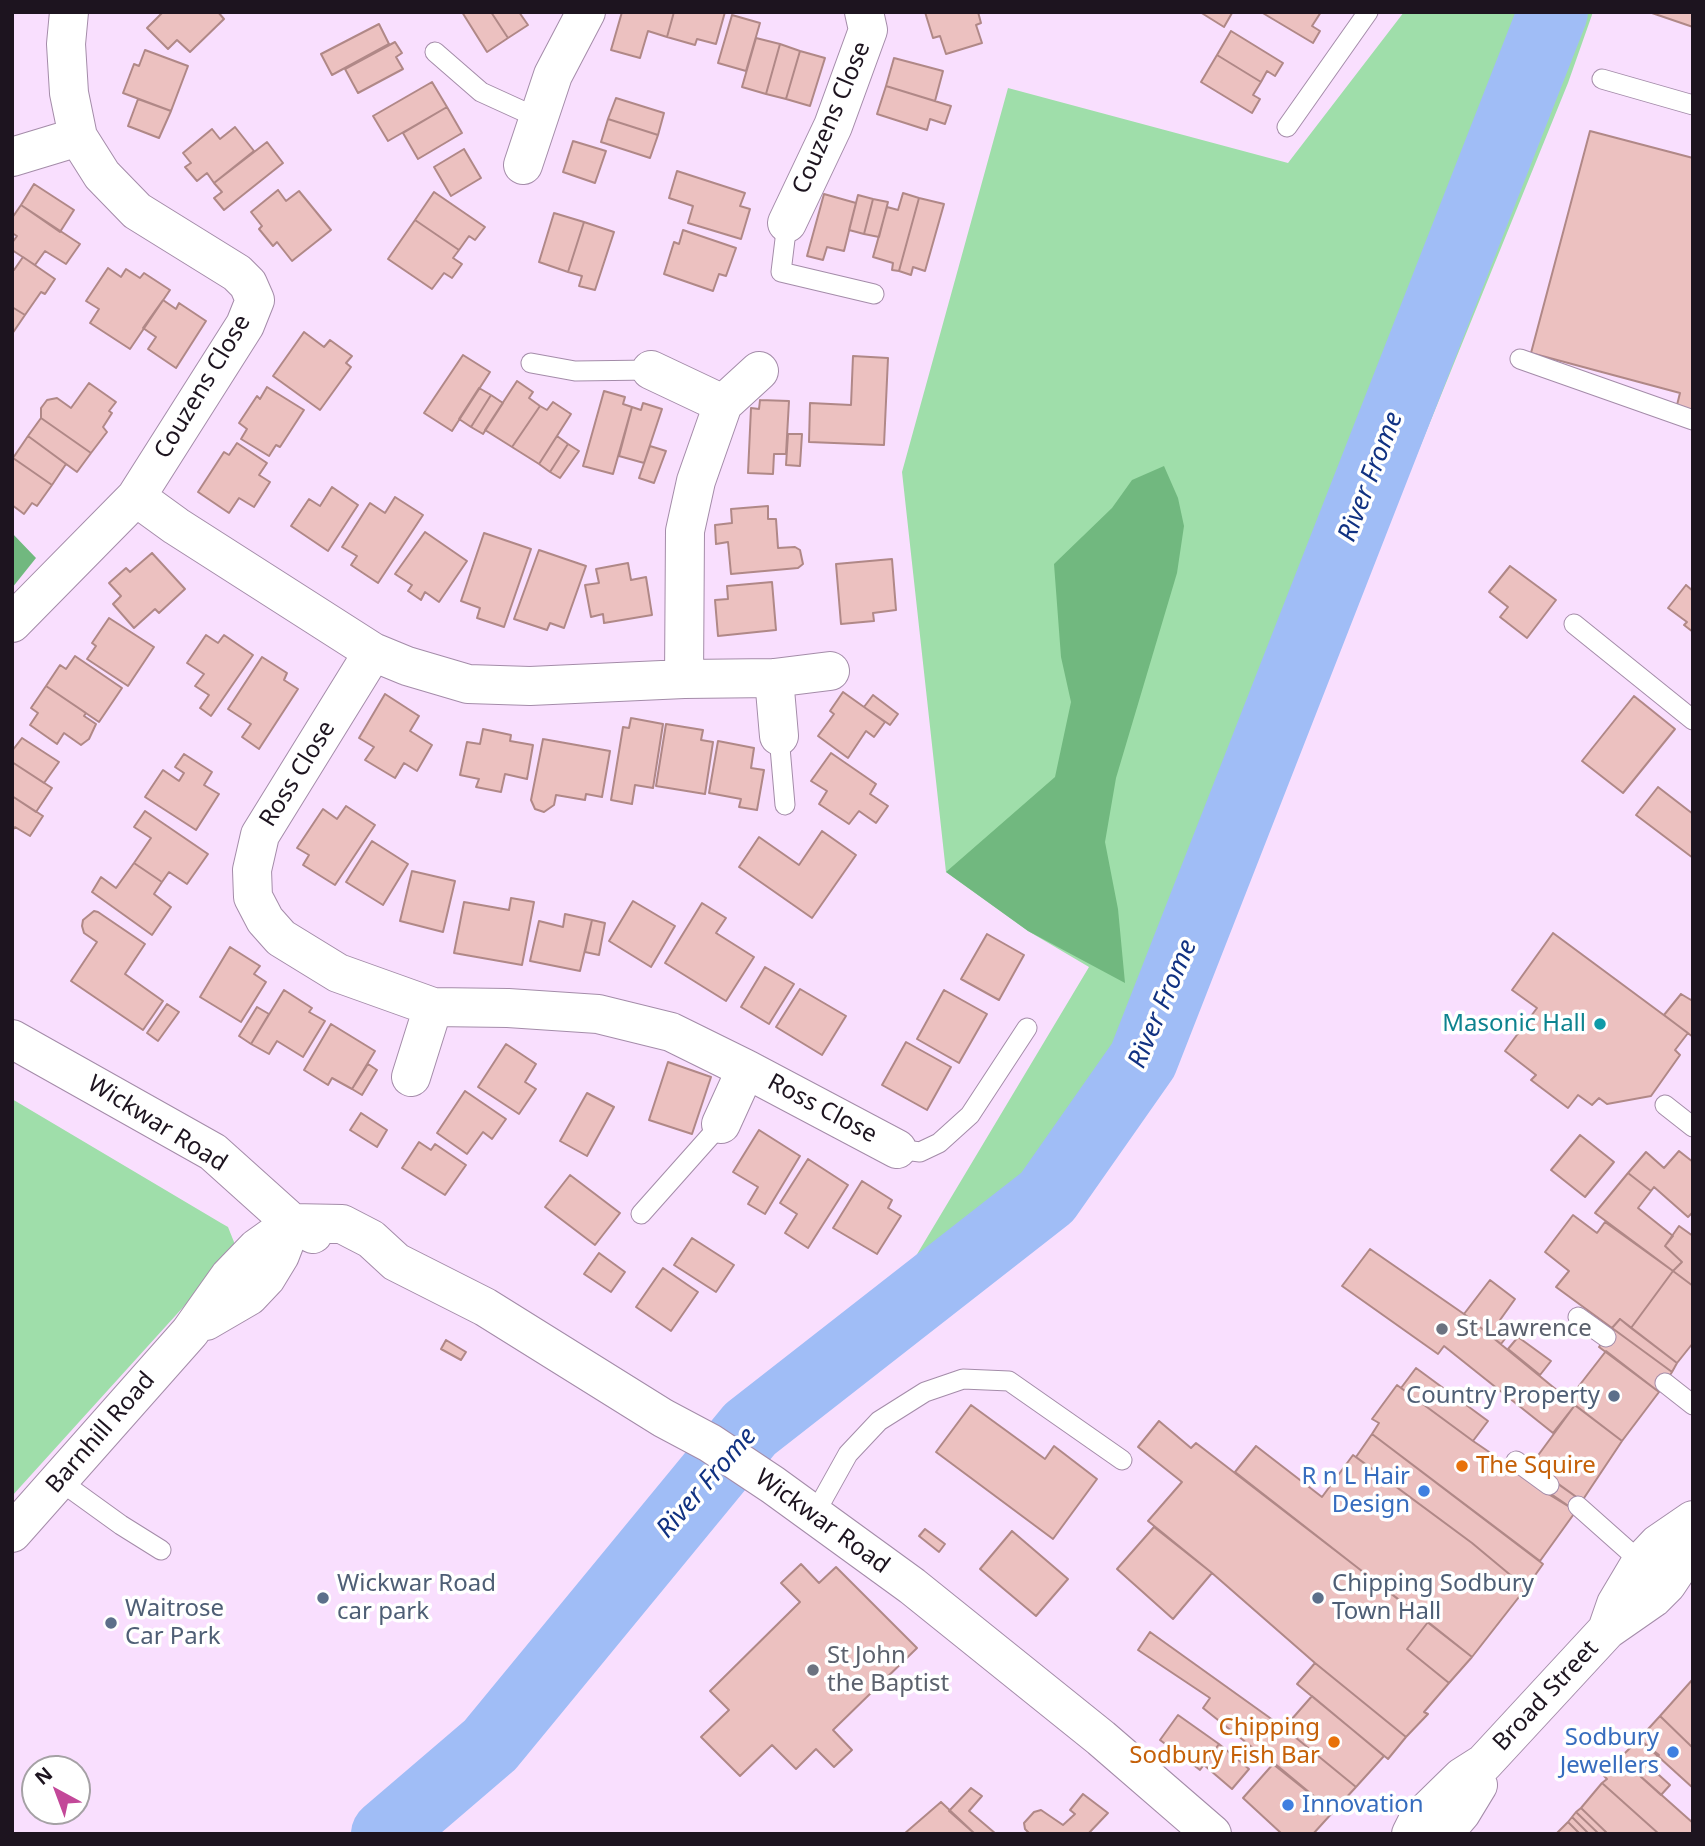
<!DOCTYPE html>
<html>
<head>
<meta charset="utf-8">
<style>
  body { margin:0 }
  #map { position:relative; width:1705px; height:1846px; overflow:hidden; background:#f9dffe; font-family:"Noto Sans",sans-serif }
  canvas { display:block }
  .frame { position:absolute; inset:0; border:14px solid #1d141f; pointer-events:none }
  .north { position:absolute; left:21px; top:1755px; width:70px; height:70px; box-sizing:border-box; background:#fff; border:2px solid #a5a1a5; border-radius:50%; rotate:319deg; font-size:19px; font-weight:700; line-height:28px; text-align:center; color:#1d141f }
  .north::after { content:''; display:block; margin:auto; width:24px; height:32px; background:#c34899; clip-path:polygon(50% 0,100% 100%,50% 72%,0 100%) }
</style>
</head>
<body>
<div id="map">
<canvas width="1705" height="1846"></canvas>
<div class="frame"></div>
<div class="north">N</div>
</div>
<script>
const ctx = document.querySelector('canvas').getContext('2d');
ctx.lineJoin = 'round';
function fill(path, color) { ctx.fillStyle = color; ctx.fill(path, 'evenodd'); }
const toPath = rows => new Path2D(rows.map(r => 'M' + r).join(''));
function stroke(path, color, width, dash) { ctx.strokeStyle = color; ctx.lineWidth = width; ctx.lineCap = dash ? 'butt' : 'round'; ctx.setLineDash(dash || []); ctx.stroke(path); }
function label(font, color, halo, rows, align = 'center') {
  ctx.font = font + ' "Noto Sans",sans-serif'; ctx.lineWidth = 7; ctx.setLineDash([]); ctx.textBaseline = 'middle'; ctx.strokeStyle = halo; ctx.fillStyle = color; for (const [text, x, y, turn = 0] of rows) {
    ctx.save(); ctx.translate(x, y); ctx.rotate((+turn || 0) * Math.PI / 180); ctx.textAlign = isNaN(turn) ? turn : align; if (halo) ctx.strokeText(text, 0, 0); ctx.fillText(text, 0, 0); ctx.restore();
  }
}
fill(toPath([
  [1404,12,1593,12,1568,83,1169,1064,1060,1211,944,1303,910,1266,1089,967,1028,931,946,872,902,472,1008,88,1288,163],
  [12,1099,221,1223,228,1227,234,1242,234,1251,12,1496]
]), '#9fdeaa');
fill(toPath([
  [1164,466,1178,498,1184,526,1177,573,1116,778,1105,842,1118,909,1125,983,1028,931,946,872,1055,777,1071,702,1061,657,1054,564,1112,508,1132,480],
  [12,533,36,558,12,588]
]), '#71b87f');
stroke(toPath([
  [386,1834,490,1745,750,1429,1047,1197,1143,1060,1553,12]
]), '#a0bdf6', 70);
const building = toPath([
  [163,12,218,12,224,19,190,52,177,40,168,49,147,28,163,12],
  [462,12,491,12,508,38,487,52,462,12],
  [491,12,519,12,528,25,508,38,491,12],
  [622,12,674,12,667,37,648,31,640,58,611,50,622,12],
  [674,12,725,12,716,44,697,39,695,45,667,37,674,12],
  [925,12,978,12,981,23,976,25,982,43,946,54,940,36,933,38,925,12],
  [1200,12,1231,12,1232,13,1224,27,1200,12],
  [1261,12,1321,12,1312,26,1320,31,1313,43,1261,12],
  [1649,12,1693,12,1693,27,1649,12],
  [732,15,760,23,746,71,718,63,732,15],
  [379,24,389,44,332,75,321,54,379,24],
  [1231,31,1283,63,1275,76,1267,71,1261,82,1217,55,1231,31],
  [756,38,780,44,766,94,742,87,756,38],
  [395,42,402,53,396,57,403,69,358,93,345,69,395,42],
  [780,44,800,51,786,99,766,94,780,44],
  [145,50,188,66,171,111,123,93,134,64,139,66,145,50],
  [800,51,825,58,810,106,786,99,800,51],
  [1217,55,1261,82,1253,95,1260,99,1252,113,1201,82,1217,55],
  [894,58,943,71,935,101,886,86,894,58],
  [432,82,447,107,388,141,373,116,432,82],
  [886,86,951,106,945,124,930,119,927,130,877,114,886,86],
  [616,98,664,113,658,135,608,119,616,98],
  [138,99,171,111,159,138,128,126,138,99],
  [447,107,462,133,418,159,403,133,447,107],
  [608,119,658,135,650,158,601,142,608,119],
  [235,127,254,151,214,183,207,173,197,181,185,167,191,163,183,153,212,129,220,139,235,127],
  [1590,131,1693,158,1693,414,1676,409,1680,393,1531,353,1590,131],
  [573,141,606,151,595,183,563,172,573,141],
  [267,142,283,163,224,210,214,198,222,192,214,183,267,142],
  [464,149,481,178,451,196,434,167,464,149],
  [677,171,745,193,740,206,750,209,741,239,688,223,693,206,669,198,677,171],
  [34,184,74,210,60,232,21,205,34,184],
  [278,190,286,201,299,191,331,230,292,261,277,242,273,246,259,229,262,226,251,212,278,190],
  [434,192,485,227,475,240,469,236,459,250,415,220,434,192],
  [903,193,919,198,899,271,892,270,893,263,873,257,887,207,898,210,903,193],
  [824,194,856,203,844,251,827,247,823,260,807,256,824,194],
  [858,195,873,199,864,234,849,230,858,195],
  [919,198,944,204,925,271,913,267,911,275,899,271,919,198],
  [873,199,888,202,879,237,864,234,873,199],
  [21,205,80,244,66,264,45,251,35,265,12,250,12,243,17,236,12,233,12,218,21,205],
  [554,213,584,222,568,272,539,262,554,213],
  [415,220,459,250,453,258,462,264,452,278,444,273,432,289,388,259,415,220],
  [584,222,614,232,595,290,579,286,582,276,568,272,584,222],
  [683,230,736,248,726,276,719,274,713,291,664,274,674,242,679,244,683,230],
  [23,257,55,279,45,294,41,292,25,315,12,307,12,268,14,270,23,257],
  [108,268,121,277,126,269,140,278,144,273,170,290,130,349,90,323,99,309,86,301,108,268],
  [163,300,176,309,179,303,206,321,176,368,148,349,156,337,143,328,163,300],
  [12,307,25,315,12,334,12,307],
  [304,332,324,347,330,340,352,356,346,363,351,367,320,410,273,376,304,332],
  [463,355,490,372,452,431,424,413,463,355],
  [853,356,888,358,884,445,809,442,810,403,851,405,853,356],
  [517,381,533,392,529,398,540,406,512,447,485,430,517,381],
  [89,383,116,402,109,411,112,413,103,427,107,432,91,453,41,418,41,408,47,400,57,398,71,408,89,383],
  [267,387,304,410,280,447,276,445,269,456,241,439,247,429,239,423,257,396,260,399,267,387],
  [479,388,491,395,471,427,459,419,479,388],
  [604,391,625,397,623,404,632,407,613,474,583,466,604,391],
  [491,395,503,403,483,434,471,427,491,395],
  [760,400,789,401,786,454,774,454,773,474,748,473,751,408,759,409,760,400],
  [553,402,571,414,539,464,512,447,540,406,547,410,553,402],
  [643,403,662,409,644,463,619,456,632,407,641,410,643,403],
  [41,418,91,453,77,472,28,436,41,418],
  [788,434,802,434,800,466,786,465,788,434],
  [28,436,66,464,52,485,13,458,28,436],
  [557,436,568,444,550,472,539,464,557,436],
  [237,443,267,463,259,475,270,482,254,507,239,498,229,513,198,492,224,452,229,455,237,443],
  [568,444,579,451,560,478,550,472,568,444],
  [650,446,666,451,654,483,639,478,650,446],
  [13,458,52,485,37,506,32,503,24,514,12,505,13,458],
  [332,487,358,505,328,551,291,526,309,499,320,506,332,487],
  [395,497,423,515,378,583,351,565,357,556,342,547,370,503,385,513,395,497],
  [768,506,768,519,776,519,778,548,795,547,800,550,803,564,798,568,731,574,728,542,716,544,715,525,732,523,731,509,768,506],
  [425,532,467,561,439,602,425,592,421,600,408,591,412,585,395,574,425,532],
  [484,533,531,549,504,627,477,618,480,608,461,601,484,533],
  [539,550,586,566,564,628,550,623,547,630,514,619,539,550],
  [152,553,185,589,159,613,155,609,134,628,113,604,121,596,109,583,126,568,130,572,152,553],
  [892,559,896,610,873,613,874,621,841,624,836,564,892,559],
  [628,563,631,580,646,577,652,615,604,623,603,614,591,617,585,585,599,583,596,569,628,563],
  [1510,566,1556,600,1527,638,1500,617,1508,607,1489,592,1510,566],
  [772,582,776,630,718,636,715,600,728,599,727,586,772,582],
  [1686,585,1693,591,1693,632,1684,625,1687,622,1668,608,1686,585],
  [109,618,154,647,128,686,87,659,96,646,92,643,109,618],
  [206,635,218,643,224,635,253,655,211,716,200,708,209,695,195,686,204,674,187,663,206,635],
  [75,656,122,688,99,722,46,686,60,665,66,669,75,656],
  [262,657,287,673,284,680,298,689,259,749,242,737,251,724,228,709,262,657],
  [46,686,86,713,84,716,96,724,89,739,81,745,64,733,57,744,30,725,38,713,31,708,46,686],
  [843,692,885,722,874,737,866,731,848,758,818,736,834,714,830,711,843,692],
  [385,694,419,716,410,731,432,745,417,771,404,763,395,778,365,760,374,747,359,738,385,694],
  [873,695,898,714,890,725,864,707,873,695],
  [1634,696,1675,729,1623,793,1582,761,1634,696],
  [631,718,663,724,653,788,635,785,632,804,611,800,623,727,629,728,631,718],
  [666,724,703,730,701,740,713,742,705,794,656,786,666,724],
  [483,729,511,735,510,741,533,745,527,779,505,774,501,792,476,787,479,779,460,775,467,742,480,744,483,729],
  [22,738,59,762,44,783,12,762,12,751,22,738],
  [543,739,610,751,602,797,586,794,585,800,556,795,554,805,544,812,535,809,531,800,543,739],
  [718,741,754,748,751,768,764,770,757,810,739,807,741,799,709,793,718,741],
  [831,753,876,784,870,794,888,806,876,823,859,811,849,824,819,804,827,791,811,781,831,753],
  [184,754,212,772,204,785,219,794,196,830,145,797,163,770,179,781,184,773,175,767,184,754],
  [12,762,52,788,36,812,12,796,12,762],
  [1658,787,1693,814,1693,858,1636,815,1658,787],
  [12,796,43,816,30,836,15,827,12,831,12,796],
  [346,806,375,825,335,885,303,865,309,855,297,848,323,809,337,819,346,806],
  [145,811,208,854,187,884,169,872,162,882,134,863,151,838,134,827,145,811],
  [822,831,856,855,812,918,739,867,759,837,799,865,822,831],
  [372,841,408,864,383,905,346,882,372,841],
  [134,863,162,882,154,894,171,907,152,935,92,892,101,877,116,888,134,863],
  [412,871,455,881,443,932,400,921,412,871],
  [511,898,534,902,522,965,454,953,464,902,509,910,511,898],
  [633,901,675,926,651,967,609,941,633,901],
  [702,903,726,918,716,933,754,957,726,1001,665,963,702,903],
  [94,911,98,912,145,944,125,974,163,1001,143,1030,71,981,97,942,84,933,82,926,83,920,94,911],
  [565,914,592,920,580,971,530,961,539,921,563,927,565,914],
  [592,920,605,923,599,955,585,952,592,920],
  [1553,933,1688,1033,1675,1050,1680,1055,1651,1096,1607,1104,1599,1098,1592,1105,1578,1095,1568,1108,1531,1080,1536,1075,1505,1051,1537,1008,1512,990,1553,933],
  [987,934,1024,955,999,1000,961,979,987,934],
  [230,947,260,966,254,974,266,982,241,1022,200,997,230,947],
  [765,967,794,984,769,1024,741,1007,765,967],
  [800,989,846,1016,822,1055,776,1027,800,989],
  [284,990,312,1008,309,1012,325,1021,303,1057,277,1041,269,1054,251,1044,284,990],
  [944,990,987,1014,959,1063,917,1039,944,990],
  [1681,994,1691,1000,1693,997,1693,1037,1664,1015,1681,994],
  [167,1004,179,1012,158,1041,147,1033,167,1004],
  [257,1007,269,1014,251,1044,239,1036,257,1007],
  [331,1024,375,1051,352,1089,332,1078,328,1085,304,1070,331,1024],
  [906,1042,951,1067,927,1110,882,1085,906,1042],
  [506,1044,536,1064,525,1082,536,1089,519,1114,478,1087,506,1044],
  [668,1062,711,1077,692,1134,649,1120,668,1062],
  [368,1064,377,1070,362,1095,352,1089,368,1064],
  [465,1091,506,1119,492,1139,483,1132,467,1154,437,1133,465,1091],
  [587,1093,614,1107,587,1156,560,1141,587,1093],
  [361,1113,387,1130,377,1147,350,1130,361,1113],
  [759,1130,800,1156,765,1214,748,1204,758,1187,733,1172,759,1130],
  [1580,1135,1614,1162,1585,1197,1551,1170,1580,1135],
  [419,1142,431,1150,435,1144,466,1165,445,1195,402,1168,419,1142],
  [1679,1151,1693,1162,1693,1212,1688,1217,1654,1187,1651,1191,1628,1173,1646,1152,1664,1168,1679,1151],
  [808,1159,848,1185,808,1248,785,1233,797,1214,780,1203,808,1159],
  [1628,1173,1651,1191,1638,1208,1673,1236,1665,1246,1682,1262,1673,1271,1595,1213,1628,1173],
  [570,1175,620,1213,595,1245,545,1207,570,1175],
  [862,1181,892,1200,888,1208,901,1216,877,1254,833,1228,862,1181],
  [1573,1215,1597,1233,1605,1222,1673,1271,1631,1328,1620,1319,1612,1328,1556,1287,1569,1271,1545,1252,1573,1215],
  [1679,1226,1693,1236,1693,1286,1673,1271,1682,1262,1665,1246,1679,1226],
  [692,1238,734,1265,716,1292,674,1265,692,1238],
  [1370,1249,1464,1314,1575,1405,1553,1433,1444,1346,1438,1354,1342,1286,1370,1249],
  [599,1253,625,1272,611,1292,584,1274,599,1253],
  [663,1268,698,1292,671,1331,636,1307,663,1268],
  [1673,1271,1693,1286,1693,1343,1677,1363,1631,1328,1673,1271],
  [1490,1280,1515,1299,1500,1320,1511,1331,1501,1344,1464,1314,1490,1280],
  [1620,1319,1677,1363,1672,1372,1612,1328,1620,1319],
  [1612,1328,1672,1372,1659,1392,1599,1347,1612,1328],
  [1518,1337,1551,1361,1540,1375,1508,1349,1518,1337],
  [446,1340,466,1352,461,1360,441,1349,446,1340],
  [1606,1351,1659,1392,1622,1441,1568,1400,1606,1351],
  [1416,1368,1488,1421,1473,1441,1401,1388,1416,1368],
  [1397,1385,1473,1441,1576,1511,1540,1561,1372,1434,1379,1423,1372,1419,1397,1385],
  [971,1405,1045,1459,1054,1446,1097,1479,1053,1539,936,1452,971,1405],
  [1575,1405,1622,1441,1582,1501,1531,1465,1575,1405],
  [1159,1421,1191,1448,1196,1443,1428,1622,1407,1649,1449,1683,1424,1712,1428,1714,1406,1737,1315,1663,1212,1573,1148,1521,1182,1482,1138,1447,1159,1421],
  [1372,1434,1543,1564,1526,1588,1472,1543,1356,1457,1372,1434],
  [1256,1446,1322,1497,1353,1455,1472,1543,1526,1588,1472,1657,1235,1472,1256,1446],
  [1553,1480,1582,1501,1576,1511,1545,1492,1553,1480],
  [1154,1527,1212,1573,1173,1619,1117,1569,1154,1527],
  [925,1529,945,1544,939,1552,919,1536,925,1529],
  [1012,1531,1068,1579,1036,1616,980,1569,1012,1531],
  [801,1564,819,1583,836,1567,917,1648,833,1730,852,1750,834,1767,816,1749,796,1769,772,1745,740,1776,701,1737,729,1710,710,1691,800,1602,781,1583,801,1564],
  [1428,1622,1472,1657,1449,1683,1407,1649,1428,1622],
  [1150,1632,1284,1728,1356,1787,1333,1812,1203,1708,1210,1698,1138,1650,1150,1632],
  [1315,1663,1406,1737,1388,1759,1297,1684,1315,1663],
  [1693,1679,1693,1748,1660,1716,1693,1679],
  [1312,1696,1384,1756,1356,1787,1284,1728,1312,1696],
  [1178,1715,1219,1744,1200,1770,1160,1740,1178,1715],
  [1660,1716,1693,1748,1693,1788,1639,1739,1660,1716],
  [1639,1739,1659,1755,1649,1766,1670,1785,1661,1795,1620,1758,1639,1739],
  [1219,1744,1249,1769,1232,1789,1204,1765,1219,1744],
  [1620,1758,1693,1823,1693,1834,1659,1834,1602,1783,1607,1779,1604,1776,1620,1758],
  [1274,1763,1333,1812,1313,1834,1282,1834,1243,1798,1274,1763],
  [1602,1783,1659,1834,1608,1834,1581,1808,1602,1783],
  [971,1788,982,1796,969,1811,996,1834,975,1834,949,1811,971,1788],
  [1083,1794,1108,1813,1088,1834,1030,1834,1025,1829,1024,1823,1034,1812,1041,1810,1063,1825,1075,1814,1070,1810,1083,1794],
  [941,1802,975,1834,904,1834,941,1802],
  [1581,1808,1608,1834,1599,1834,1576,1812,1581,1808],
  [1576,1812,1599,1834,1589,1834,1572,1817,1576,1812],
  [1572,1817,1589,1834,1580,1834,1568,1822,1572,1817],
  [1568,1822,1580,1834,1556,1834,1568,1822]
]);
fill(building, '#ecc1c0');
stroke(building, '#b08887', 2);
const service = toPath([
  [435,52,481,92,538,118],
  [1602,79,1693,105],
  [1287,127,1368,12],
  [787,223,781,272,874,294],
  [1520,359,1693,420],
  [531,363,575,371,651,370],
  [1574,624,1693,720],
  [779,736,785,805],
  [1665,1105,1693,1127],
  [897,1149,920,1152,939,1143,970,1115,1027,1028],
  [641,1214,721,1124],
  [1578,1317,1606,1337],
  [1665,1383,1693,1405],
  [1516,1461,1549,1485],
  [60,1481,121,1525,161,1550],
  [1578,1506,1641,1562],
  [814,1515,848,1454,879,1421,925,1392,963,1379,1009,1381,1122,1460]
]);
const minor = toPath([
  [12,157,78,137],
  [523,165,553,75,586,12],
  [787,223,833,126,868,30,864,12],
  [651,370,723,404],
  [136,497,176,526,373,652,407,666,468,684,530,686,684,679,774,678,830,671],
  [12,623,136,497,245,325,255,300,248,284,237,273,137,211,102,175,78,137,69,93,66,44,69,12],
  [373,652,260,835,252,870,253,897,265,920,281,938,338,973,433,1007,508,1008,598,1014,671,1032,746,1069,897,1149],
  [774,678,779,736],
  [684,679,685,531,696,481,723,404,759,371],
  [411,1077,433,1007],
  [721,1124,746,1069],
  [206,1321,249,1296,266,1278,280,1255,290,1229],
  [12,1533,190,1332,229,1277,257,1248,292,1223]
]);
const secondary = toPath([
  [12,1039,213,1152,292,1223,313,1234],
  [292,1223,342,1224,371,1239,396,1262,485,1307,663,1418,710,1443,773,1485,912,1586,1101,1738,1212,1834],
  [1607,1630,1616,1604,1641,1562,1658,1544,1693,1520],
  [1411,1834,1418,1820,1462,1777,1484,1763,1607,1630,1653,1598,1667,1584,1681,1563,1693,1523],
  [1443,1834,1461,1813,1478,1785]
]);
stroke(service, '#a48ca9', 21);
stroke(minor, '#a48ca9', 40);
stroke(secondary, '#a48ca9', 40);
stroke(service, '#fff', 19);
stroke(minor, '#fff', 38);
stroke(secondary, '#fff', 38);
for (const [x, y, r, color] of [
  [1600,1024,7,"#0f9aa8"],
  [1442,1329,7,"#6b7280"],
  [1614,1396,7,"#5c6f8a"],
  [1462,1466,7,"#e8710a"],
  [1424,1491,7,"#3f7fe0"],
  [323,1598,7,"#5c6f8a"],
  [1318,1598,7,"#5c6f8a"],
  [111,1623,7,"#5c6f8a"],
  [813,1670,7,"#6b7280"],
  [1334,1742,7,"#e8710a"],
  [1673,1752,7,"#3f7fe0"],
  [1288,1805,7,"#3f7fe0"]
]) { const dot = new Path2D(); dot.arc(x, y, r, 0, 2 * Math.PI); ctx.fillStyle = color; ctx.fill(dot); stroke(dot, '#fff', 2.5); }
label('24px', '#1d141f', '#fff', [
  ["Couzens Close",832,118,-67],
  ["Couzens Close",203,387,-59],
  ["Ross Close",298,774,-58],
  ["Ross Close",822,1109,28],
  ["Wickwar Road",157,1124,32],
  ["Barnhill Road",101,1433,-49],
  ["Wickwar Road",822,1522,36],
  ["Broad Street",1546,1696,-47]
]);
label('24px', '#0d838f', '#fff', [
  ["Masonic Hall",1586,1024]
], 'right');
label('24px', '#5b616d', '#fff', [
  ["St Lawrence",1456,1329],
  ["St John",827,1656],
  ["the Baptist",827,1684]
], 'left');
label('24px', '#4e5e75', '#fff', [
  ["Country Property",1600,1396,"right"],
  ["Wickwar Road",337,1584],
  ["car park",337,1612],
  ["Chipping Sodbury",1332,1584],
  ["Town Hall",1332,1612],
  ["Waitrose",125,1609],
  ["Car Park",125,1637]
], 'left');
label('24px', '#c56008', '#fff', [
  ["The Squire",1476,1466],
  ["Chipping",1320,1728,"right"],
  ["Sodbury Fish Bar",1320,1756,"right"]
], 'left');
label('24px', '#366cbe', '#fff', [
  ["R n L Hair",1410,1477],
  ["Design",1410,1505],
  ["Sodbury",1659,1738],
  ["Jewellers",1659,1766],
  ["Innovation",1302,1805,"left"]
], 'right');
label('italic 26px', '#113282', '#fff', [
  ["River Frome",1371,477,-69],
  ["River Frome",1163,1004,-67],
  ["River Frome",707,1483,-49]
]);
</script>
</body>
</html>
